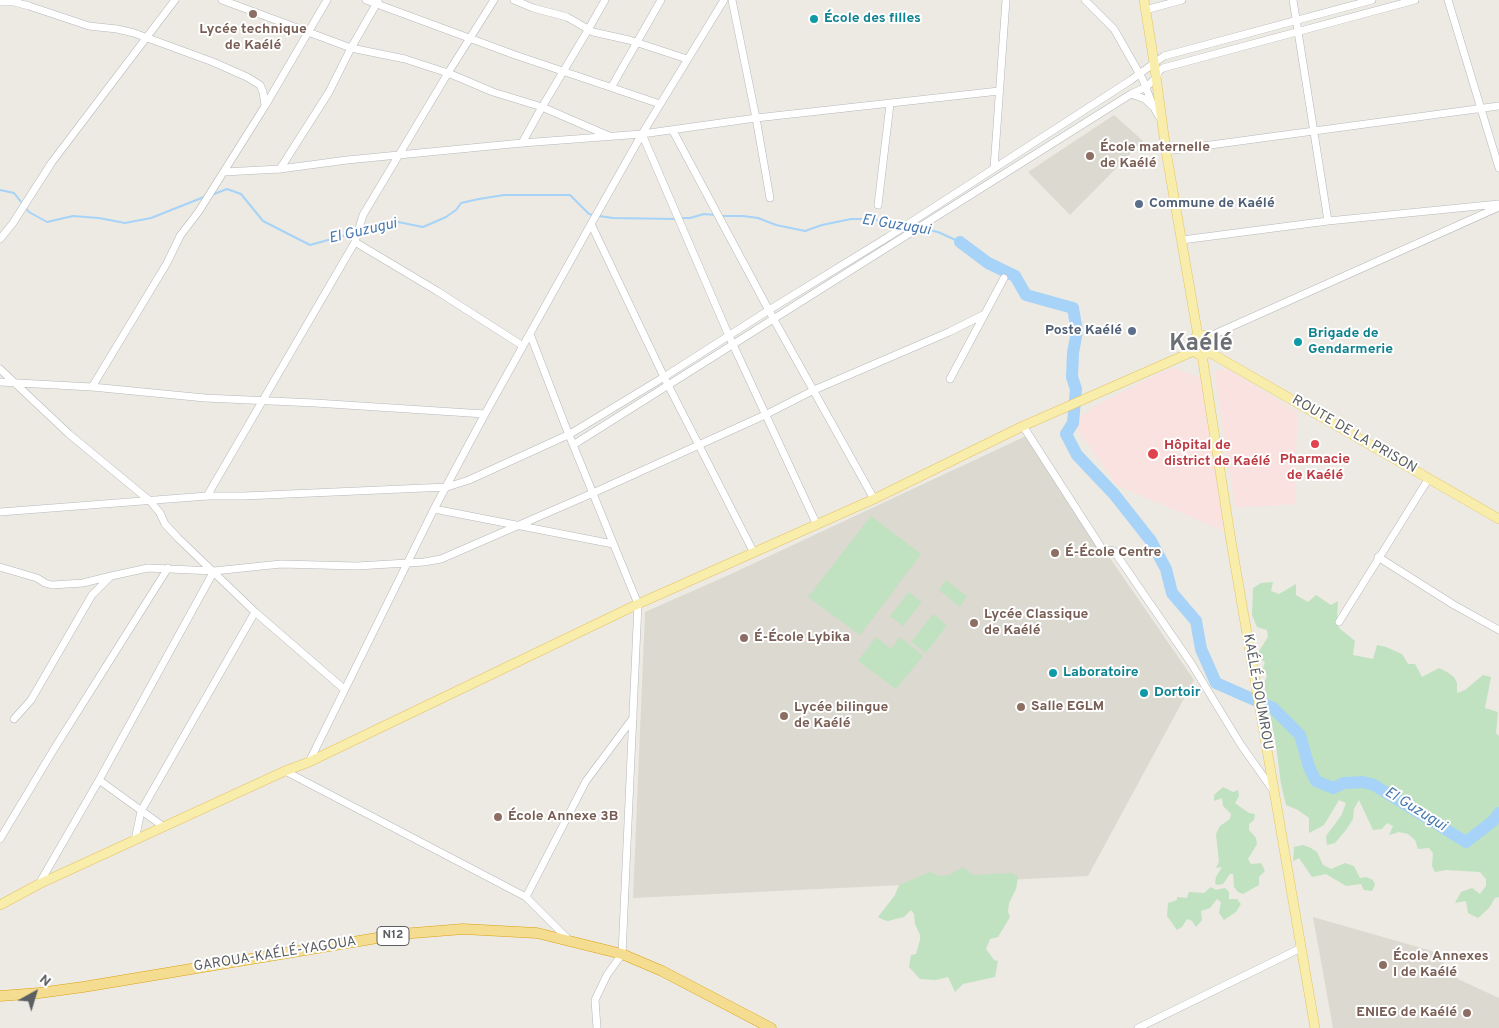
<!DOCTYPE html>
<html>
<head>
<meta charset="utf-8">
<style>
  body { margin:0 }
  #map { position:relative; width:1499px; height:1028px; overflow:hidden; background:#eceae2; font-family:Overpass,sans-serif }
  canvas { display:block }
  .north { position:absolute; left:10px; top:968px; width:50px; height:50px; -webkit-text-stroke:4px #fff; paint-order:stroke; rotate:39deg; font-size:14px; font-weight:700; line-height:20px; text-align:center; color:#5b5e62 }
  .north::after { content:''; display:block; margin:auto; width:18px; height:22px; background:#5b5e62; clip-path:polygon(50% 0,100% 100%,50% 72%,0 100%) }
</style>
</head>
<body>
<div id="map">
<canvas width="1499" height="1028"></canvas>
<div class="north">N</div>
</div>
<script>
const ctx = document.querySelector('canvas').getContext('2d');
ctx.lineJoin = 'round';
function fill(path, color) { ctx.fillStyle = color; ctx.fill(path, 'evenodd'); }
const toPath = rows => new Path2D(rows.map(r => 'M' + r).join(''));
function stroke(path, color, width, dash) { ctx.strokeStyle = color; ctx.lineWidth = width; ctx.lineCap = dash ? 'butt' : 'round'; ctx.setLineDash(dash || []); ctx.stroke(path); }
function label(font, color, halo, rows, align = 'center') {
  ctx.font = font + ' Overpass,sans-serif'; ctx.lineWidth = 4; ctx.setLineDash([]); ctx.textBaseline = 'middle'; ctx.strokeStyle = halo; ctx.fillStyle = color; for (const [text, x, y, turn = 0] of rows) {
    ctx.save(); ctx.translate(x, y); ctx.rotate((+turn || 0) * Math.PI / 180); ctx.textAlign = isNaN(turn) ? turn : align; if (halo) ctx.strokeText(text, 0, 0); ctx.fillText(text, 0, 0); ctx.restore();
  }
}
fill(toPath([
  [1114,115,1143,141,1070,215,1028,172],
  [1026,436,1194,680,1088,876,633,898,645,612,731,574],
  [1313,917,1432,951,1458,979,1499,998,1499,1028,1333,1028]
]), '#dcd9d0');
fill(toPath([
  [1172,367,1201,378,1224,531,1116,485,1073,423,1096,405],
  [1226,368,1298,412,1295,477,1296,504,1235,508,1214,372]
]), '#f9e2df');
fill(toPath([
  [871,516,921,554,860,635,808,597],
  [946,580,967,596,960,607,939,590],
  [1273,582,1271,591,1279,594,1296,584,1296,595,1308,602,1316,595,1331,605,1338,601,1337,618,1339,628,1355,641,1353,655,1373,659,1377,645,1386,647,1402,654,1408,664,1415,664,1422,677,1439,668,1447,672,1454,677,1457,683,1457,693,1465,690,1483,675,1491,677,1485,708,1498,712,1496,733,1499,736,1499,897,1495,898,1489,908,1478,918,1468,913,1466,901,1455,903,1461,892,1472,888,1480,894,1486,886,1486,879,1480,872,1446,870,1435,872,1432,866,1433,853,1429,848,1418,849,1415,840,1408,834,1399,832,1389,835,1393,826,1387,823,1382,829,1373,830,1359,800,1354,809,1353,819,1346,830,1335,843,1327,845,1326,836,1341,816,1346,803,1339,800,1324,825,1309,833,1309,818,1298,810,1286,805,1281,784,1276,745,1264,683,1267,676,1263,668,1265,662,1259,658,1259,651,1268,637,1267,630,1257,627,1252,615,1253,588,1261,583],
  [909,592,922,602,903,626,890,616],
  [933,614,947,625,926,653,911,642],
  [876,637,891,649,900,637,923,656,896,689,858,661],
  [1223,787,1233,792,1238,790,1239,796,1235,803,1249,813,1255,814,1254,820,1249,824,1249,830,1256,838,1257,844,1248,859,1251,864,1261,863,1265,871,1259,877,1259,885,1243,894,1238,892,1234,887,1233,874,1230,874,1223,884,1217,885,1215,883,1216,877,1222,867,1216,868,1219,862,1216,834,1220,826,1230,819,1231,814,1223,806,1222,798,1214,801,1214,795],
  [1303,845,1311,848,1317,852,1323,865,1331,869,1345,863,1354,866,1360,878,1366,877,1373,880,1375,885,1372,891,1364,890,1361,884,1346,886,1326,874,1312,877,1299,858,1293,861,1294,847],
  [963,867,973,875,1012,873,1018,877,1016,889,1009,903,1008,912,1010,917,998,937,990,939,986,949,994,960,998,961,995,977,963,984,955,992,948,977,936,980,920,979,909,967,911,955,916,954,920,940,920,935,915,924,914,914,911,910,904,917,888,921,884,920,878,917,895,895,899,885,930,872,939,876,949,875],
  [1211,887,1216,890,1225,888,1229,892,1229,899,1237,899,1241,904,1236,912,1224,920,1219,913,1221,902,1217,899,1210,908,1201,911,1202,920,1196,927,1192,921,1187,919,1182,927,1177,930,1167,916,1168,903,1177,900,1177,897,1187,898,1189,892,1204,893]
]), '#c0e2c1');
stroke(toPath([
  [0,190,14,193,22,203],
  [214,194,227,189,241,194,263,221,310,245,357,232],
  [25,207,29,212,47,222,73,216,99,218,125,223,151,218,204,197],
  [599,216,613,218,676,219],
  [722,216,743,216,758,218,776,225,805,231,822,225,851,219,871,219,903,225],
  [681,218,690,218,704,214,715,215],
  [923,229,938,232,960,242],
  [361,230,398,222,423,227,446,217,456,210,461,203,479,199,504,195,570,195,589,214,594,215]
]), '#a7d3f8', 2);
stroke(toPath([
  [960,242,988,263,1015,276,1026,295,1073,308,1077,331,1073,353,1072,377,1076,389,1073,423,1066,434,1077,455,1114,494,1151,541,1166,569,1172,593,1196,621,1201,649,1216,683,1273,708,1300,735,1309,767,1316,781,1333,788,1344,783,1363,782,1374,785,1466,842,1493,821,1499,813]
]), '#a7d3f8', 12);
const minor = toPath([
  [222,0,351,48,405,59,448,73,493,92,542,107,609,136],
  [366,0,515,55,660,104],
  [514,0,533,8,567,17,593,32,629,40,687,59],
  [724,0,642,134,591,224,664,377,754,553],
  [732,0,756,118,770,198],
  [1085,0,1114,29,1143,80,1153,106,1160,118],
  [1293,0,1328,221],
  [1448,0,1499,168],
  [0,2,14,2,29,6,89,26,117,29,134,33,213,62,247,77,260,85,263,92,265,105],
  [1145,10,1182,0],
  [612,86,661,0],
  [1131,94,1145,99,1152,106],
  [673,131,773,318,874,499],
  [642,134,729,336,817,525],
  [522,143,542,107,588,30,605,0],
  [1166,151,1499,106],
  [994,168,1006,0],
  [280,169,329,92,351,48,378,1],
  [224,172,280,169,347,160,522,143,642,134,756,118,999,91],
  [878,205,890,104],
  [0,239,13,223,52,162,175,0],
  [1182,240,1328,221,1499,204],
  [355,242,437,291,523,346],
  [530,334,565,425,638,604,622,954,607,975,595,1000,597,1028],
  [1208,337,1499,207],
  [0,369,69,434,150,501,160,513,165,524,178,538,255,612,344,689],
  [950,379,1004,278],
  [0,382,92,387,205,398,315,403,485,414],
  [92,387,167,263,180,236,199,211,265,106,327,0],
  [1023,426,1099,544,1104,552,1110,550,1114,551,1191,663,1241,745,1273,790],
  [573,445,1131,94,1146,87,1156,78,1159,71,1163,68,1415,0],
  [207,496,355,242,363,215,448,73,494,0],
  [434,509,613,544],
  [0,512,207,496,244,496,447,487,469,480,570,434,664,377,769,310,888,237,1131,80,1164,56,1372,0],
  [1378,557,1454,605,1499,630],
  [0,567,37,578,45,583,52,585,83,583,111,576,92,595,31,700,14,719],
  [111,576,148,568,214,571,281,564,357,566,424,562,441,559,593,493,765,415,814,390,949,332,985,314],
  [1339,622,1429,478],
  [309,762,434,509,485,414,591,224],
  [285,771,526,897,569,940],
  [99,780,164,827],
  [0,839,54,749,168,568],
  [135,840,141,811,255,612],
  [39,884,99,780,214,571],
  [526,897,586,781,633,718],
  [1138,1028,1301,948]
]);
const major = toPath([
  [1144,0,1154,62,1166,151,1198,336],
  '1192 345a10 10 0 1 1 20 0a10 10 0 1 1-20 0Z',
  [1209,352,1499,519],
  [1202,355,1231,541,1315,1028],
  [0,905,39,884,285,771,309,762,638,604,874,499,1023,426,1194,351]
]);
const highway = toPath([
  [0,996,39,993,83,987,401,934,463,929,537,933,622,954,662,971,771,1028]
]);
stroke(minor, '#b5b8bc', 8);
stroke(major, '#e5c362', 10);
stroke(highway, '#dca112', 11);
stroke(minor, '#fff', 7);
stroke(major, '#f8edab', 9);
stroke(highway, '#f4dd91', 10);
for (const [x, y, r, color] of [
  [253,14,5,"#8d6e63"],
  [814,19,5,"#0f9aa8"],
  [1090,156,5,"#8d6e63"],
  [1139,204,5,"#5c6f8a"],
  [1132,331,5,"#5c6f8a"],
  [1298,342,5,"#0f9aa8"],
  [1315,444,5,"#e0444e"],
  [1153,454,6,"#e0444e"],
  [1055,553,5,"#8d6e63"],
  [974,623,5,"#8d6e63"],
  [744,638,5,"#8d6e63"],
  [1053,673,5,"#0f9aa8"],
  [1144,693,5,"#0f9aa8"],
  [1021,707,5,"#8d6e63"],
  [784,716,5,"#8d6e63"],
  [498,817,5,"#8d6e63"],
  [1383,965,5,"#8d6e63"],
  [1467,1013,5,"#8d6e63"]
]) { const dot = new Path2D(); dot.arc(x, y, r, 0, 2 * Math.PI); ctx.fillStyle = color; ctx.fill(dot); stroke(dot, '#fff', 2); }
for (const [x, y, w] of [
  [393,936,32]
]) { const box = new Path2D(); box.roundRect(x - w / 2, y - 9.5, w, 19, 4); ctx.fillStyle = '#fff'; ctx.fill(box); stroke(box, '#5b5e62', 1); }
label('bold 12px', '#5b5e62', null, [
  ["N12",393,936]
]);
label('bold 14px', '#0d838f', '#fff', [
  ["École des filles",824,19],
  ["Brigade de",1308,334],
  ["Gendarmerie",1308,350],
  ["Laboratoire",1063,673],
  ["Dortoir",1154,693]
], 'left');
label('bold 14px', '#785e54', '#fff', [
  ["Lycée technique",253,30,"center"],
  ["de Kaélé",253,46,"center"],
  ["École maternelle",1100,148],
  ["de Kaélé",1100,164],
  ["É-École Centre",1065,553],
  ["Lycée Classique",984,615],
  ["de Kaélé",984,631],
  ["É-École Lybika",754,638],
  ["Salle EGLM",1031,707],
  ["Lycée bilingue",794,708],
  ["de Kaélé",794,724],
  ["École Annexe 3B",508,817],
  ["École Annexes",1393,957],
  ["I de Kaélé",1393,973],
  ["ENIEG de Kaélé",1457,1013,"right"]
], 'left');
label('bold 14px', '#4e5e75', '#fff', [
  ["Commune de Kaélé",1149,204],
  ["Poste Kaélé",1122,331,"right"]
], 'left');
label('14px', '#5b5e62', '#fff', [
  ["ROUTE DE LA PRISON",1354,435,30],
  ["KAÉLÉ-DOUMROU",1257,692,80],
  ["GAROUA-KAÉLÉ-YAGOUA",275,955,-9]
]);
label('bold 14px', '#be3a42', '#fff', [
  ["Hôpital de",1164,446],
  ["district de Kaélé",1164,462],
  ["Pharmacie",1315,460,"center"],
  ["de Kaélé",1315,476,"center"]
], 'left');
label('italic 15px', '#4979b0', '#fff', [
  ["El Guzugui",896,226,9],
  ["El Guzugui",363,232,-13],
  ["El Guzugui",1415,810,32]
]);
label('bold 24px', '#6c6f74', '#fff', [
  ["Kaélé",1201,345]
]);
</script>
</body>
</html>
